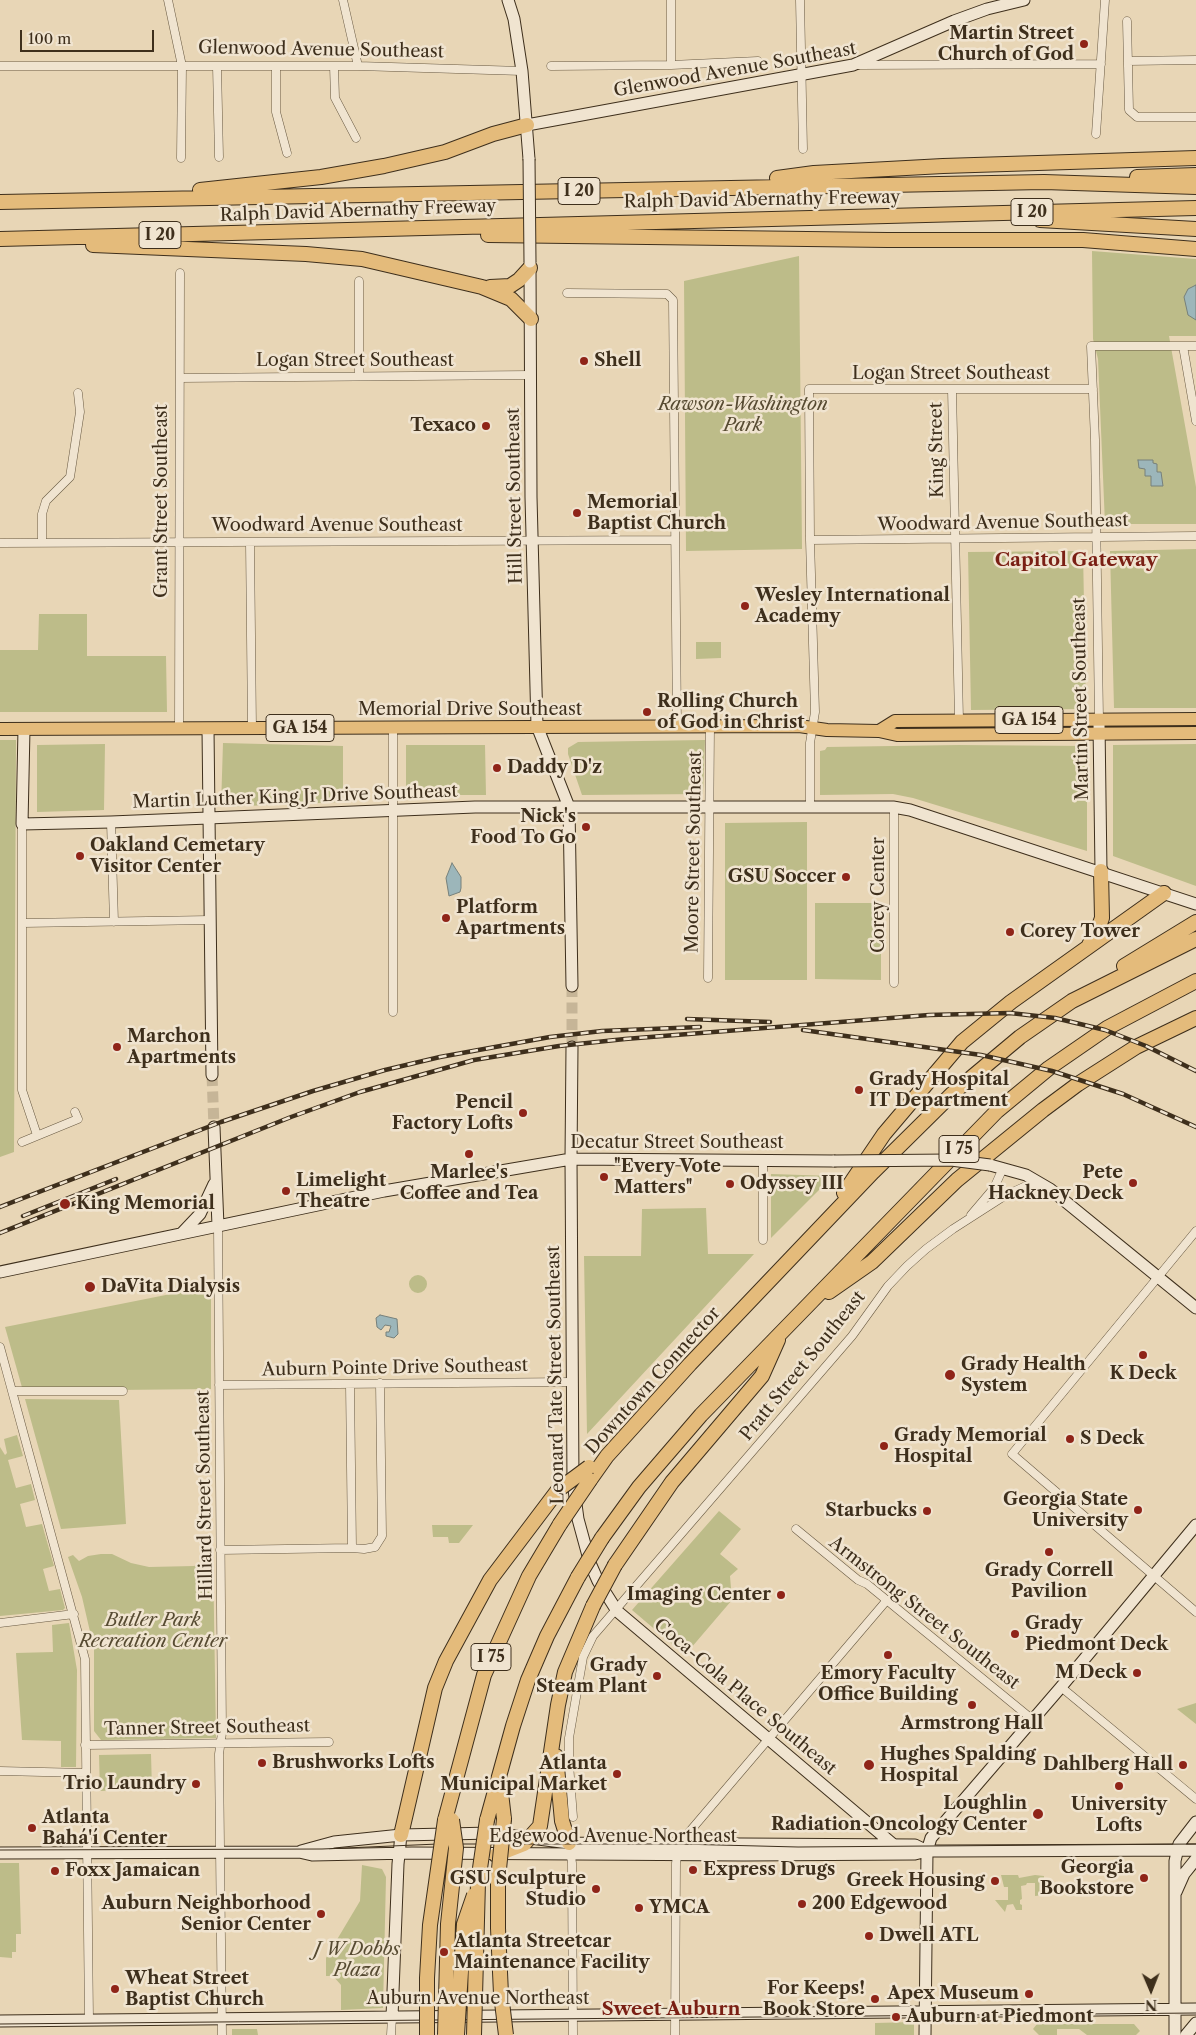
<!DOCTYPE html>
<html>
<head>
<meta charset="utf-8">
<style>
  body { margin:0 }
  #map { position:relative; width:1196px; height:2035px; overflow:hidden; background:#e8d6b6; font-family:"Libre Caslon Text",serif }
  canvas { display:block }
  .north { position:absolute; left:1126px; top:1965px; width:50px; height:50px; -webkit-text-stroke:4px #f0e4d0; paint-order:stroke; rotate:179deg; font-size:14px; font-weight:700; line-height:20px; text-align:center; color:#3e2f1c }
  .north::after { content:''; display:block; margin:auto; width:18px; height:22px; background:#3e2f1c; clip-path:polygon(50% 0,100% 100%,50% 72%,0 100%) }
  .scale { position:absolute; left:20px; top:30px; width:134px; height:22px; box-sizing:border-box; border:2px solid #3e2f1c; border-top:0; padding-left:6px; font-size:15px; line-height:18px; white-space:nowrap; color:#3e2f1c; -webkit-text-stroke:4px #f0e4d0; paint-order:stroke }
</style>
</head>
<body>
<div id="map">
<canvas width="1196" height="2035"></canvas>
<div class="north">N</div>
<div class="scale">100 m</div>
</div>
<script>
const ctx = document.querySelector('canvas').getContext('2d');
ctx.lineJoin = 'round';
function fill(path, color) { ctx.fillStyle = color; ctx.fill(path, 'evenodd'); }
const toPath = rows => new Path2D(rows.map(r => 'M' + r).join(''));
function stroke(path, color, width, dash) { ctx.strokeStyle = color; ctx.lineWidth = width; ctx.lineCap = dash ? 'butt' : 'round'; ctx.setLineDash(dash || []); ctx.stroke(path); }
function label(font, color, halo, rows, align = 'center') {
  ctx.font = font + ' "Libre Caslon Text",serif'; ctx.lineWidth = 5; ctx.setLineDash([]); ctx.textBaseline = 'middle'; ctx.strokeStyle = halo; ctx.fillStyle = color; for (const [text, x, y, turn = 0] of rows) {
    ctx.save(); ctx.translate(x, y); ctx.rotate((+turn || 0) * Math.PI / 180); ctx.textAlign = isNaN(turn) ? turn : align; if (halo) ctx.strokeText(text, 0, 0); ctx.fillText(text, 0, 0); ctx.restore();
  }
}
fill(toPath([
  [1092,251,1196,259,1196,336,1169,336,1196,487,1196,524,1105,524,1098,359,1093,339],
  [799,256,802,549,686,551,684,281],
  [1196,549,1196,708,1114,708,1110,551],
  [1083,551,1086,709,971,710,968,552],
  [39,614,87,614,87,656,166,656,167,712,0,712,0,650,38,650],
  [696,642,721,642,721,658,696,659],
  [0,740,16,740,14,1152,0,1157],
  [705,740,703,794,582,795,568,754,568,748,578,742],
  [223,743,343,746,343,802,221,807],
  [105,744,104,810,37,812,37,745],
  [1196,744,1196,886,1113,856,1113,745],
  [406,745,485,745,486,795,406,795],
  [959,745,1087,746,1087,851,913,798,893,794,820,795,820,751,825,750,827,747],
  [807,822,807,980,725,980,725,823],
  [815,903,881,903,881,980,815,979],
  [771,1174,833,1176,771,1238],
  [706,1208,708,1254,754,1254,587,1434,584,1256,641,1256,642,1209],
  '409 1284a9 9 0 1 1 18 0a9 9 0 1 1-18 0Z',
  [211,1286,211,1389,23,1391,5,1327],
  [25,1399,119,1400,126,1524,61,1529],
  [17,1435,23,1456,8,1460,16,1488,31,1484,35,1500,20,1504,26,1527,42,1524,54,1566,43,1569,49,1591,60,1589,65,1608,63,1610,0,1616,0,1447,5,1455,7,1453,4,1439],
  [719,1511,741,1529,720,1554,738,1569,730,1576,732,1600,685,1655,632,1610],
  [432,1525,473,1525,459,1543,449,1543,448,1537,433,1537],
  [101,1554,112,1554,131,1563,149,1567,194,1566,201,1564,200,1556,213,1555,216,1738,101,1740,94,1731,94,1649,82,1597,68,1557,73,1555,79,1561,88,1556],
  [69,1623,77,1670,76,1767,61,1767,61,1741,22,1740,16,1653,53,1652,52,1625],
  [1196,1703,1196,1724,1177,1709],
  [151,1754,152,1789,100,1791,99,1755],
  [0,1863,19,1863,21,1934,16,1934,16,1952,12,1952,12,1958,0,1957],
  [362,1865,382,1869,386,1877,383,2008,341,2010,341,1985,333,1976,326,1976,326,1958,360,1901],
  [1001,1875,1018,1875,1019,1878,1035,1875,1044,1876,1044,1895,1035,1896,1035,1883,1027,1883,1026,1885,1021,1886,1022,1899,1020,1900,1020,1904,1022,1905,1022,1910,1016,1910,1013,1904,1007,1905,1005,1912,995,1900,1008,1900,1008,1887,1004,1887],
  [914,2022,914,2035,875,2035,875,2023],
  [1037,2024,1134,2024,1140,2031,1136,2035,1087,2035,1079,2029,1057,2029,1057,2035,1039,2035,1033,2029],
  [232,2029,257,2029,258,2035,232,2035]
]), '#bdbc89');
const water = toPath([
  [1196,285,1196,320,1188,315,1184,297,1188,289,1196,285],
  [1138,460,1153,460,1153,463,1157,464,1157,472,1161,472,1163,486,1151,486,1151,476,1145,476,1145,469,1139,468,1138,460],
  [452,863,461,877,461,888,460,892,449,896,446,878,452,863],
  [380,1315,397,1319,398,1334,394,1338,386,1336,386,1332,389,1332,391,1326,385,1325,381,1330,377,1327,376,1318,380,1315]
]);
fill(water, '#9cb6ba');
stroke(water, '#76807b', 1);
stroke(toPath([
  [572,986,572,1047],
  [212,1075,214,1127]
]), '#c6b597', 11, [11, 5.5]);
const street = toPath([
  [168,0,182,66,181,158],
  [343,0,358,66],
  [671,0,671,65],
  [800,0,803,149],
  [1127,21,1129,110,1137,117,1196,117],
  [1128,61,1196,60],
  [858,65,1101,64],
  [0,66,358,66,522,71],
  [217,66,219,157],
  [276,66,276,112,287,153],
  [334,66,335,98,356,138],
  [551,66,671,65,758,61],
  [1096,134,1105,0],
  [359,281,359,376],
  [567,293,667,294,673,300,677,726],
  [1183,346,1196,421],
  [180,378,531,375],
  [952,389,959,720],
  [810,540,1196,536],
  [250,542,252,729],
  [0,543,675,540],
  [42,543,42,514,46,501,70,477,80,412,78,393],
  [1099,720,1095,440,1091,346,1196,346],
  [393,728,393,1012],
  [179,729,180,273],
  [810,806,810,743,815,712,810,540,809,389,1093,389],
  [111,822,114,922],
  [22,824,22,1090,37,1135],
  [23,923,210,920],
  [708,978,710,726],
  [894,983,894,807],
  [22,1142,78,1119,75,1112],
  [971,1215,994,1188,1003,1168],
  [218,1226,222,1733,219,1754,222,2035],
  [1196,1231,1012,1454,1196,1612],
  [763,1240,763,1161],
  [0,1347,85,1659,89,2020],
  [350,1384,352,1548,364,1549,375,1547,382,1536,380,1383],
  [219,1385,572,1382],
  [12,1391,123,1391],
  [796,1529,858,1580,867,1584,1033,1720],
  [220,1550,352,1548],
  [0,1623,74,1614],
  [1061,1687,1196,1799],
  [85,1745,329,1742],
  [0,1771,86,1773],
  [573,1817,569,1764,569,1738,583,1657,593,1636,852,1336,888,1286,907,1266,926,1249,953,1229,1006,1195,1026,1186,1042,1185],
  [570,1850,572,1863,573,2035],
  [391,2035,392,2017],
  [675,2035,676,1863,679,1844,887,1600]
]);
const secondary = toPath([
  [508,0,514,19,522,71,529,159],
  [527,125,853,65,954,21,987,9,1024,0],
  [530,264,531,497,537,726,569,807,572,986],
  [1099,724,1101,871],
  [24,729,22,824,111,822,475,807,893,807,910,810,1196,904],
  [208,729,212,1075],
  [572,1047,571,1159,573,1482,578,1519,590,1563,598,1581,617,1611,895,1846],
  [214,1127,218,1226],
  [990,1165,1026,1175,1050,1189,1196,1308],
  [182,1233,200,1214,214,1184],
  [0,1272,384,1191,571,1159,834,1161],
  [301,1851,334,1842,401,1835,492,1833,569,1843,915,1845,927,1851],
  [0,1853,299,1852,312,1855,412,1853,744,1855,915,1854,927,1851,944,1851,1196,1850],
  [1176,1892,1184,1874,1196,1859],
  [392,2017,398,1864,401,1835],
  [0,2021,1196,2009],
  [925,2035,927,1851,931,1838,1061,1687,1196,1525],
  [1175,2035,1175,1861,1179,1844,1196,1822],
  [1186,2035,1196,2023]
]);
const primary = toPath([
  [0,729,799,726,827,730,879,731,897,735,1196,733],
  [879,731,895,721,1196,719]
]);
const highway = toPath([
  [1137,177,1196,175],
  [777,178,814,173,943,166,1196,158],
  [200,190,321,177,384,166,445,152,493,134,527,125],
  [0,202,1044,182,1196,187],
  [1040,220,1196,229],
  [488,235,887,240,1083,240,1196,249],
  [0,239,1196,208],
  [93,245,306,254,362,259,482,287,511,299,531,319],
  [490,287,510,286,519,280,530,268],
  [1089,945,1098,929,1102,918,1101,871],
  [1124,966,1196,922],
  [844,1193,884,1134,962,1042,1011,1002,1164,893],
  [829,1292,872,1262,957,1180,1043,1110,1078,1084,1136,1047,1196,1018],
  [590,1480,607,1456,690,1364,873,1172,953,1093,1020,1037,1072,1001,1196,939],
  [602,1538,639,1487,701,1415,997,1111,1049,1068,1107,1028,1196,981],
  [615,1565,672,1482,762,1376,778,1340],
  [556,1756,562,1821,569,1843],
  [500,1784,504,1819],
  [445,1820,484,1675,529,1576,560,1524],
  [487,1820,513,1726,528,1680,547,1636,578,1577],
  [401,1835,435,1688,446,1661,490,1580,558,1490],
  [496,1855,524,1844,540,1826,558,1705,565,1672,593,1606]
]);
stroke(street, '#685942', 9);
stroke(secondary, '#3e2f1c', 13);
stroke(primary, '#3e2f1c', 14);
stroke(highway, '#3e2f1c', 16);
stroke(street, '#f0e4d0', 8);
stroke(secondary, '#f0e4d0', 11);
stroke(primary, '#e4bb7b', 12);
stroke(highway, '#e4bb7b', 14);
stroke(toPath([
  [0,1850,322,1849,438,1844,679,1844,798,1847,1196,1844],
  [0,2024,1196,2013]
]), '#3e2f1c', 1);
const rail = toPath([
  [687,1019,770,1022],
  [803,1030,981,1055,1052,1071,1123,1094,1196,1127],
  [0,1207,221,1122,313,1091,385,1070,440,1057,550,1037,602,1031,700,1027],
  [23,1216,116,1179],
  [0,1233,291,1117,360,1092,474,1060,559,1046,625,1039,929,1015,1010,1013,1055,1018,1105,1030,1146,1046,1196,1071]
]);
stroke(rail, '#3e2f1c', 4.5);
stroke(rail, '#f0e4d0', 2.5, [8]);
const secondaryBridge = toPath([
  [529,159,530,262],
  [834,1161,951,1160,990,1165]
]);
const highwayBridge = toPath([
  [558,1490,589,1467],
  [560,1524,590,1480],
  [578,1577,602,1538],
  [593,1606,615,1565],
  [504,1819,498,1879,498,1928,501,1994,506,2035],
  [427,2035,427,1978,430,1925,445,1820],
  [445,2035,448,1924,456,1848,452,1820],
  [457,2035,464,1924,474,1895],
  [474,2035,478,1882,487,1820]
]);
stroke(secondaryBridge, '#3e2f1c', 13, []);
stroke(highwayBridge, '#3e2f1c', 16, []);
stroke(secondaryBridge, '#f0e4d0', 11);
stroke(highwayBridge, '#e4bb7b', 14);
for (const [x, y, r, color] of [
  [1084,44,5,"#8f2418"],
  [584,361,5,"#8f2418"],
  [486,426,5,"#8f2418"],
  [577,513,5,"#8f2418"],
  [745,606,5,"#8f2418"],
  [647,712,5,"#8f2418"],
  [497,768,5,"#8f2418"],
  [586,827,5,"#8f2418"],
  [80,856,5,"#8f2418"],
  [846,877,5,"#8f2418"],
  [446,918,5,"#8f2418"],
  [1010,932,5,"#8f2418"],
  [117,1047,5,"#8f2418"],
  [859,1090,5,"#8f2418"],
  [523,1113,5,"#8f2418"],
  [469,1154,5,"#8f2418"],
  [604,1177,5,"#8f2418"],
  [1133,1183,5,"#8f2418"],
  [730,1184,5,"#8f2418"],
  [286,1191,5,"#8f2418"],
  [65,1204,6,"#8f2418"],
  [90,1287,6,"#8f2418"],
  [1143,1355,5,"#8f2418"],
  [950,1375,6,"#8f2418"],
  [1070,1439,5,"#8f2418"],
  [884,1446,5,"#8f2418"],
  [1138,1510,5,"#8f2418"],
  [927,1511,5,"#8f2418"],
  [1049,1552,5,"#8f2418"],
  [781,1595,5,"#8f2418"],
  [1015,1634,5,"#8f2418"],
  [888,1655,5,"#8f2418"],
  [1137,1673,5,"#8f2418"],
  [657,1676,5,"#8f2418"],
  [972,1705,5,"#8f2418"],
  [262,1763,5,"#8f2418"],
  [869,1765,6,"#8f2418"],
  [1183,1765,5,"#8f2418"],
  [617,1774,5,"#8f2418"],
  [196,1784,5,"#8f2418"],
  [1119,1786,5,"#8f2418"],
  [1038,1814,6,"#8f2418"],
  [32,1828,5,"#8f2418"],
  [693,1870,5,"#8f2418"],
  [55,1871,5,"#8f2418"],
  [1144,1878,5,"#8f2418"],
  [995,1881,5,"#8f2418"],
  [596,1889,5,"#8f2418"],
  [802,1904,5,"#8f2418"],
  [639,1908,5,"#8f2418"],
  [321,1914,5,"#8f2418"],
  [869,1936,5,"#8f2418"],
  [444,1952,5,"#8f2418"],
  [115,1989,5,"#8f2418"],
  [1029,1994,5,"#8f2418"],
  [875,1999,5,"#8f2418"],
  [896,2017,5,"#8f2418"]
]) { const dot = new Path2D(); dot.arc(x, y, r, 0, 2 * Math.PI); ctx.fillStyle = color; ctx.fill(dot); stroke(dot, '#f0e4d0', 2); }
for (const [x, y, w] of [
  [579,191,42],
  [1032,212,42],
  [160,235,42],
  [1029,720,68],
  [300,728,68],
  [959,1149,40],
  [491,1657,40]
]) { const box = new Path2D(); box.roundRect(x - w / 2, y - 13.5, w, 27, 4); ctx.fillStyle = '#f0e4d0'; ctx.fill(box); stroke(box, '#3e2f1c', 1); }
label('bold 16px', '#3e2f1c', null, [
  ["I 20",579,191],
  ["I 20",1032,212],
  ["I 20",160,235],
  ["GA 154",1029,720],
  ["GA 154",300,728],
  ["I 75",959,1149],
  ["I 75",491,1657]
]);
label('bold 18px', '#3e2f1c', '#f0e4d0', [
  ["Martin Street",1074,34,"right"],
  ["Church of God",1074,55,"right"],
  ["Shell",594,361],
  ["Texaco",476,426,"right"],
  ["Memorial",587,503],
  ["Baptist Church",587,524],
  ["Wesley International",755,596],
  ["Academy",755,617],
  ["Rolling Church",657,702],
  ["of God in Christ",657,723],
  ["Daddy D'z",507,768],
  ["Nick's",576,817,"right"],
  ["Food To Go",576,838,"right"],
  ["Oakland Cemetary",90,846],
  ["Visitor Center",90,867],
  ["GSU Soccer",836,877,"right"],
  ["Platform",456,908],
  ["Apartments",456,929],
  ["Corey Tower",1020,932],
  ["Marchon",127,1037],
  ["Apartments",127,1058],
  ["Grady Hospital",869,1080],
  ["IT Department",869,1101],
  ["Pencil",513,1103,"right"],
  ["Factory Lofts",513,1124,"right"],
  ["\"Every Vote",614,1167],
  ["Matters\"",614,1188],
  ["Marlee's",469,1173,"center"],
  ["Coffee and Tea",469,1194,"center"],
  ["Pete",1123,1173,"right"],
  ["Hackney Deck",1123,1194,"right"],
  ["Limelight",296,1181],
  ["Theatre",296,1202],
  ["Odyssey III",740,1184],
  ["King Memorial",76,1204],
  ["DaVita Dialysis",101,1287],
  ["Grady Health",961,1365],
  ["System",961,1386],
  ["K Deck",1143,1374,"center"],
  ["Grady Memorial",894,1436],
  ["Hospital",894,1457],
  ["S Deck",1080,1439],
  ["Georgia State",1128,1500,"right"],
  ["University",1128,1521,"right"],
  ["Starbucks",917,1511,"right"],
  ["Grady Correll",1049,1571,"center"],
  ["Pavilion",1049,1592,"center"],
  ["Imaging Center",771,1595,"right"],
  ["Grady",1025,1624],
  ["Piedmont Deck",1025,1645],
  ["Grady",647,1666,"right"],
  ["Steam Plant",647,1687,"right"],
  ["M Deck",1127,1673,"right"],
  ["Emory Faculty",888,1674,"center"],
  ["Office Building",888,1695,"center"],
  ["Armstrong Hall",972,1724,"center"],
  ["Hughes Spalding",880,1755],
  ["Hospital",880,1776],
  ["Brushworks Lofts",272,1763],
  ["Atlanta",607,1764,"right"],
  ["Municipal Market",607,1785,"right"],
  ["Dahlberg Hall",1173,1765,"right"],
  ["Trio Laundry",186,1784,"right"],
  ["Loughlin",1027,1804,"right"],
  ["Radiation-Oncology Center",1027,1825,"right"],
  ["University",1119,1805,"center"],
  ["Lofts",1119,1826,"center"],
  ["Atlanta",42,1818],
  ["Bahá'í Center",42,1839],
  ["Georgia",1134,1868,"right"],
  ["Bookstore",1134,1889,"right"],
  ["Express Drugs",703,1870],
  ["Foxx Jamaican",65,1871],
  ["GSU Sculpture",586,1879,"right"],
  ["Studio",586,1900,"right"],
  ["Greek Housing",985,1881,"right"],
  ["Auburn Neighborhood",311,1904,"right"],
  ["Senior Center",311,1925,"right"],
  ["200 Edgewood",812,1904],
  ["YMCA",649,1908],
  ["Dwell ATL",879,1936],
  ["Atlanta Streetcar",454,1942],
  ["Maintenance Facility",454,1963],
  ["Wheat Street",125,1979],
  ["Baptist Church",125,2000],
  ["For Keeps!",865,1989,"right"],
  ["Book Store",865,2010,"right"],
  ["Apex Museum",1019,1994,"right"],
  ["Auburn at Piedmont",906,2017]
], 'left');
label('18px', '#3e2f1c', '#f0e4d0', [
  ["Glenwood Avenue Southeast",321,50,1],
  ["Glenwood Avenue Southeast",735,70,-10],
  ["Ralph David Abernathy Freeway",762,200,-1],
  ["Ralph David Abernathy Freeway",358,211,-2],
  ["Logan Street Southeast",355,361],
  ["Logan Street Southeast",951,374],
  ["King Street",937,450,-91],
  ["Hill Street Southeast",515,496,-91],
  ["Grant Street Southeast",162,501,-90],
  ["Woodward Avenue Southeast",1003,523,-1],
  ["Woodward Avenue Southeast",337,526],
  ["Martin Street Southeast",1081,699,-91],
  ["Memorial Drive Southeast",470,710],
  ["Martin Luther King Jr Drive Southeast",295,797,-2],
  ["Moore Street Southeast",694,852,-89],
  ["Corey Center",879,895,-90],
  ["Decatur Street Southeast",677,1143],
  ["Pratt Street Southeast",803,1366,-51],
  ["Auburn Pointe Drive Southeast",395,1368,-1],
  ["Leonard Tate Street Southeast",556,1375,-91],
  ["Downtown Connector",653,1381,-48],
  ["Hilliard Street Southeast",205,1495,-91],
  ["Armstrong Street Southeast",924,1613,38],
  ["Coca-Cola Place Southeast",745,1697,40],
  ["Tanner Street Southeast",207,1728,-1],
  ["Edgewood Avenue Northeast",613,1837],
  ["Auburn Avenue Northeast",478,1999]
]);
label('italic 18px', '#574b32', '#f0e4d0', [
  ["Rawson-Washington",743,405],
  ["Park",743,426],
  ["Butler Park",153,1621],
  ["Recreation Center",153,1642],
  ["J W Dobbs",357,1950],
  ["Plaza",357,1971]
]);
label('bold 19px', '#7a1f14', '#f0e4d0', [
  ["Capitol Gateway",1076,561],
  ["Sweet Auburn",671,2010]
]);
</script>
</body>
</html>
